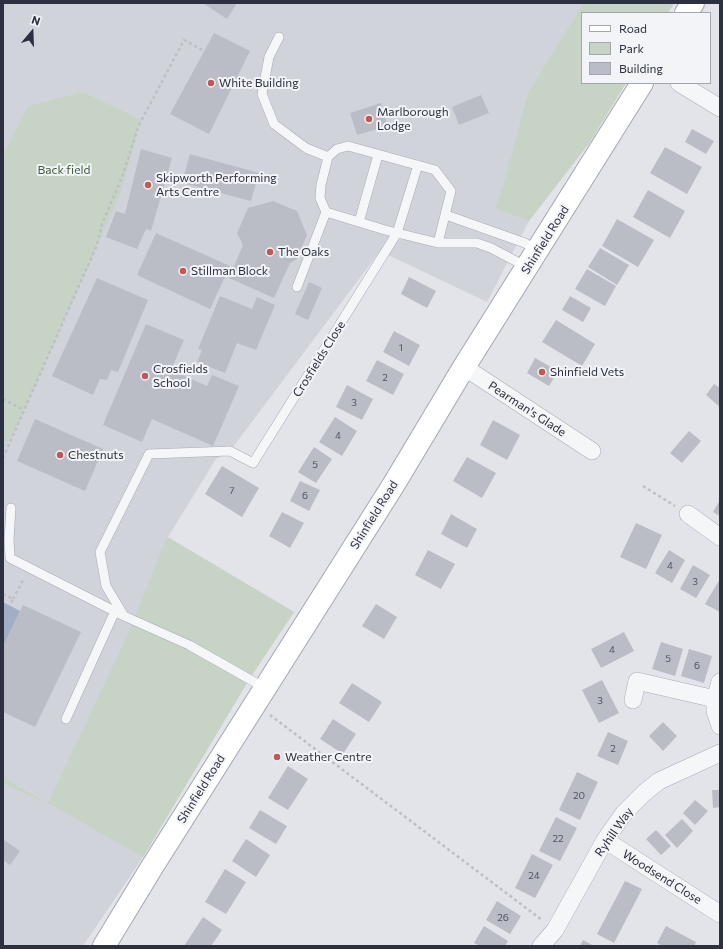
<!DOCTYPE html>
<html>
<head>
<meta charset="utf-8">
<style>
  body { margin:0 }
  #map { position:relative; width:723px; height:949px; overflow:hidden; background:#e3e4ea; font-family:Commissioner,sans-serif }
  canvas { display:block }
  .frame { position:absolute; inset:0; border:4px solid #2c3040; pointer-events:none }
  .legend { position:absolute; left:581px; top:12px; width:130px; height:72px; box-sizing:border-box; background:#f2f4f7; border:1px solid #a3a6ae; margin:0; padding:5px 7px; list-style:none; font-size:12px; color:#2c3040 }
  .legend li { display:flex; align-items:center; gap:8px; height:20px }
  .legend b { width:20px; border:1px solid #a3a6ae }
  .north { position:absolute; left:12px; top:12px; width:40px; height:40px; -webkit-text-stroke:3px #f2f4f7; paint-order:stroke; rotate:19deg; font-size:11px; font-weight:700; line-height:16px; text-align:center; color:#2c3040 }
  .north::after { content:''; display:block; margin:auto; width:14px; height:18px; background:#2c3040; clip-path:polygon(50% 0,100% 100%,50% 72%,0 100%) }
</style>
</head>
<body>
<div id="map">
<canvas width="723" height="949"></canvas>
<div class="frame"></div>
<ul class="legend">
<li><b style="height:5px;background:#fff"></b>Road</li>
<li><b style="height:11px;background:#c6d3c5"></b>Park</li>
<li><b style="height:11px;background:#bbbdc6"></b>Building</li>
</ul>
<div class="north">N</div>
</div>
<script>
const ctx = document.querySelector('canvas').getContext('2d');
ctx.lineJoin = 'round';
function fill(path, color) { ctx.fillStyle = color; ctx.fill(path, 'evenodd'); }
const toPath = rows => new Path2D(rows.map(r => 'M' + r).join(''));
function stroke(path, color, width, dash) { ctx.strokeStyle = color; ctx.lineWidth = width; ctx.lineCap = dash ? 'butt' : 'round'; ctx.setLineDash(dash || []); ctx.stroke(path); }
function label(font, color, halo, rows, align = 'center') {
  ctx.font = font + ' Commissioner,sans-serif'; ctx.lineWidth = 4; ctx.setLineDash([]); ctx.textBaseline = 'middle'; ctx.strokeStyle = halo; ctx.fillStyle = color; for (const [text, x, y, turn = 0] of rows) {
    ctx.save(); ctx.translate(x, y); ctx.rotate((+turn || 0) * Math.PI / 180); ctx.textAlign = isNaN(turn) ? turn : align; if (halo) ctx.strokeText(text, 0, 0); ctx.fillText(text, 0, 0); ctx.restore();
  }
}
fill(toPath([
  [3,3,674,3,668,13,582,13,582,83,626,83,590,142,529,221,487,302,380,251,230,451,216,459,168,537,294,612,250,678,143,857,83,946,3,946,3,784,45,801,3,777]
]), '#d1d3db');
fill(toPath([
  [584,3,674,3,668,13,582,13,582,83,626,83,590,142,529,221,495,208,503,187,528,93],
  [83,92,141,120,121,192,20,420,3,451,3,156,28,106],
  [167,537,294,612,250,678,143,857,48,803,3,784,3,777,48,803,129,632]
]), '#c6d3c5');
fill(toPath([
  [3,602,20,611,3,647]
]), '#a2adc6');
fill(toPath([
  [203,3,237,3,227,19],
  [214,33,250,51,209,134,170,114],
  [481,95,489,113,459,125,452,107],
  [381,103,388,126,357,135,350,113],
  [692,129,714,141,706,154,685,142],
  [665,147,702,167,687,194,650,173],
  [141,149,172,158,151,231,146,229,137,249,106,237,116,211,125,214],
  [190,154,259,173,251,201,182,183],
  [648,190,685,211,670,238,633,217],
  [273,201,297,211,307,235,297,259,290,263,274,298,229,278,243,245,237,233,248,208],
  [617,219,654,240,638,267,602,246],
  [156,233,230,266,210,309,137,275],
  [600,248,629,265,617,285,588,267],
  [587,269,616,286,605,306,575,289],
  [409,277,436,291,427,308,401,294],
  [97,278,148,300,118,372,111,370,107,380,100,379,93,395,52,376],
  [309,282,322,288,308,320,295,314],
  [220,296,252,309,257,297,275,305,256,350,237,343,225,373,197,362,202,350,198,349],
  [570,296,591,308,583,322,562,310],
  [556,320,595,344,582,366,542,342],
  [146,324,184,340,171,370,207,386,212,375,239,386,213,446,152,419,142,442,103,425],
  [394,331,420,345,409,366,383,352],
  [535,358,558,371,549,386,527,373],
  [377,360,404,374,393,395,366,381],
  [714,384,720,388,720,407,706,395],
  [347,385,373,399,362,420,336,407],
  [335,417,357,431,342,456,319,442],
  [35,419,103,449,85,491,17,461],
  [493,420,520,435,507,460,480,445],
  [689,431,701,441,682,463,670,453],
  [314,447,332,459,316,483,298,472],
  [467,457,496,473,482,498,453,481],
  [222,466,259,488,242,517,205,494],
  [300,481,320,490,309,511,290,501],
  [720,500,720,516,713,512],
  [282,512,304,523,290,548,269,536],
  [451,514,477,529,467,548,441,534],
  [636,523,662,535,646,569,620,557],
  [428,550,455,564,441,589,415,575],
  [669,550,685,560,672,583,655,573],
  [693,565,710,575,696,598,680,589],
  [720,579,720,612,705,604],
  [376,604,397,617,384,639,362,626],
  [23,605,81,632,35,727,3,712,3,647],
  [624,632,634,651,601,668,591,649],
  [661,642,683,649,675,676,652,669],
  [689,649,712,656,704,683,681,676],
  [602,680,619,713,599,723,582,690],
  [352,683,382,702,369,722,339,703],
  [333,719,356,734,343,754,320,739],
  [663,722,677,736,663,751,649,736],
  [608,732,628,741,618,765,597,756],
  [288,766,308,779,288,810,268,798],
  [577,772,598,782,580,820,559,810],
  [712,790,720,790,720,807,713,808],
  [695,800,708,811,695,825,683,813],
  [260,810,287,826,276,844,249,828],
  [556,817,577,828,560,861,539,851],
  [682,819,693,831,677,848,665,835],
  [656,830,671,846,661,855,646,839],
  [246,839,270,855,256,877,232,861],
  [4,840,20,851,10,865,3,860],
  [532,854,553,865,535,898,515,888],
  [225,869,246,882,226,914,205,902],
  [625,881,642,889,614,943,597,934],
  [497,901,521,916,510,934,486,920],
  [203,917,222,930,211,946,184,946],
  [484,926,508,941,505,946,480,946,474,943],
  [666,926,696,942,694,946,662,946,657,943],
  [583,940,594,946,580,946]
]), '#bbbdc6');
const lane = toPath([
  [279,37,269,57,262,94,274,124,306,148,328,157],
  [326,212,385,230,438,243,477,243,491,248,527,267],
  [446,215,525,243,537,251],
  [359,222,378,155],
  [297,287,326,212,320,198,321,185,328,157,337,149,348,146,435,170,451,191,438,243],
  [11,508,9,539,10,558,124,616,189,645,265,688],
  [124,616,106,586,100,552,149,454,230,451,253,463,397,233,418,165],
  [66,719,115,611]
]);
const street = toPath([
  [679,83,720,108],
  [464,367,592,451],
  [688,514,720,537],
  [720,682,715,699,715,711,720,726],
  [633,700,637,681,715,699],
  [605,840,720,914],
  [541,946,555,930,605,840,624,813,644,793,659,781,720,753]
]);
const primary = toPath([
  [686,13,693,3],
  [104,946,152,867,394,484,464,367,642,83]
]);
stroke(lane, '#a8aab4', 10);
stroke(street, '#a8aab4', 18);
stroke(primary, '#a3a7b4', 24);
stroke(toPath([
  [3,399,24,410],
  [3,458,97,245,102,224,122,177,139,125,184,40,204,51],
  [643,486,675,506],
  [3,594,13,599,10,606],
  [13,599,23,580],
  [270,715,542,920]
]), '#bdbfc4', 2.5, [3, 3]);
stroke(lane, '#f5f6f8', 9);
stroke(street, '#f5f6f8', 17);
stroke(primary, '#fff', 22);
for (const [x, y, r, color] of [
  [211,83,4,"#c15855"],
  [369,119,4,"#c15855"],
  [148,185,4,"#c15855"],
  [270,252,4,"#c15855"],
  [183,271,4,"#c15855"],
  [542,372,4,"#c15855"],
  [145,376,4,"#c15855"],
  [60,455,4,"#c15855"],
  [277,757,4,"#c15855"]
]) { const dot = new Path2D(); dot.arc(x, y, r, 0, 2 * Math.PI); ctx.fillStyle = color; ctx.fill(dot); stroke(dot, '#f2f4f7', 1.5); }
label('10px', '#505362', null, [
  ["1",401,348],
  ["2",385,378],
  ["3",354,403],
  ["4",338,436],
  ["5",315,465],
  ["7",232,491],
  ["6",305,496],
  ["4",670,566],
  ["3",695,582],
  ["4",612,650],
  ["5",668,659],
  ["6",697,666],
  ["3",600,701],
  ["2",613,749],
  ["20",579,796],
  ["22",558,839],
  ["24",534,876],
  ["26",503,918]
]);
label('12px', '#2c3040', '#f2f4f7', [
  ["White Building",219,83],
  ["Marlborough",377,112],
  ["Lodge",377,126],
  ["Skipworth Performing",156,178],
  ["Arts Centre",156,192],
  ["The Oaks",278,252],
  ["Stillman Block",191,271],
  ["Crosfields",153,369],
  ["School",153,383],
  ["Shinfield Vets",550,372],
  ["Chestnuts",68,455],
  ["Weather Centre",285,757]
], 'left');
label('12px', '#3b5b3b', '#f2f4f7', [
  ["Back field",64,170]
]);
label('12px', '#2c3040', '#f2f4f7', [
  ["Shinfield Road",545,240,-58],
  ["Crosfields Close",319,359,-58],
  ["Pearman's Glade",527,409,33],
  ["Shinfield Road",374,515,-58],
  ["Shinfield Road",201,789,-58],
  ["Ryhill Way",614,832,-55],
  ["Woodsend Close",662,877,32]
]);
</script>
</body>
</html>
